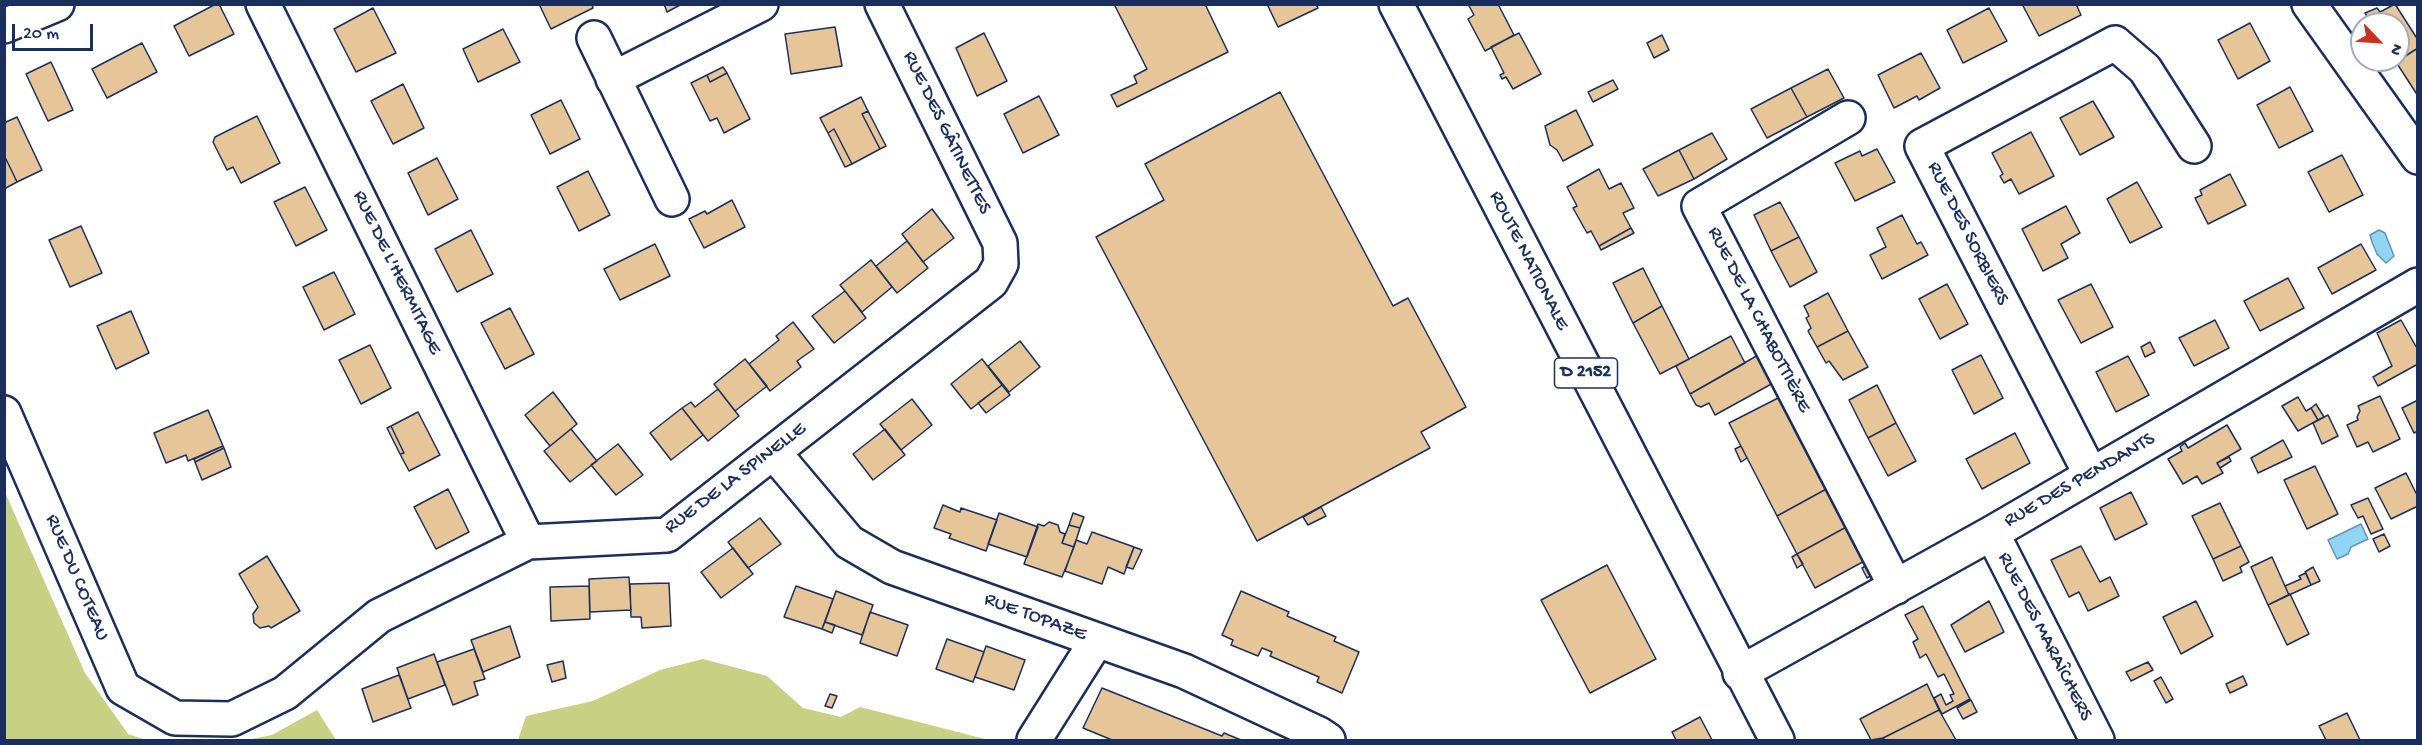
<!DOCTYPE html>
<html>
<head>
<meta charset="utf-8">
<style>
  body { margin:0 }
  #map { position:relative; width:2422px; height:745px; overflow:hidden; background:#fff; font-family:"Gochi Hand",sans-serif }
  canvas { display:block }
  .frame { position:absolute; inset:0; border:6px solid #1b2f5e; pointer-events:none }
  .north { position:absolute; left:2350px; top:12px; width:60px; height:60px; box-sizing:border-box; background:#fff; border:2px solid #a4acbf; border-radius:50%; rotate:115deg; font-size:16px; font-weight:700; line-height:24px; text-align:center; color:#1b2f5e }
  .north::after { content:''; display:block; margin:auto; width:21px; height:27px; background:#c8321e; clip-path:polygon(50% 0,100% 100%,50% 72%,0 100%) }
  .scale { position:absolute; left:12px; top:24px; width:81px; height:27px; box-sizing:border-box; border:3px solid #1b2f5e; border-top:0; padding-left:8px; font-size:18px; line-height:21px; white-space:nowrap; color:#1b2f5e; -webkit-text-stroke:4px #fff; paint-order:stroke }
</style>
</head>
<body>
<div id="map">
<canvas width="2422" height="745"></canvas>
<div class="frame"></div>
<div class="north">N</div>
<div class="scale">20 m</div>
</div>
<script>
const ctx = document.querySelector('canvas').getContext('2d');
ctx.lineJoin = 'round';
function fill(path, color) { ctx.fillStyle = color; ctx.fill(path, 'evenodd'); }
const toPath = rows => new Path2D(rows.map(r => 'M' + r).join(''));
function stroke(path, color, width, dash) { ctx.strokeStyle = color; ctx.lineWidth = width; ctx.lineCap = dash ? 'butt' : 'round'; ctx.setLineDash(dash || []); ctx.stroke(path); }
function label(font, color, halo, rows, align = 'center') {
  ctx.font = font + ' "Gochi Hand",sans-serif'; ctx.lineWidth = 6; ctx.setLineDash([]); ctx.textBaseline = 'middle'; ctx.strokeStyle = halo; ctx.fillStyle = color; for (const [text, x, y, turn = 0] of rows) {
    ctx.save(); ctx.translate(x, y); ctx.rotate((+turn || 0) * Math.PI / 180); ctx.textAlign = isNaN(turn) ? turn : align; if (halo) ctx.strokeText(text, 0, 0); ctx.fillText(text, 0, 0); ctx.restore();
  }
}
fill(toPath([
  [4,490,85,673,128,734,146,740,5,740],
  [703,659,767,676,803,708,841,717,860,707,985,739,518,740,526,716,593,701,660,670],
  [317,710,336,740,247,740,272,735]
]), '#c6d184');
const water = toPath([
  [2379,230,2385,233,2394,256,2386,263,2377,254,2372,242,2370,235,2379,230],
  [2361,524,2368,539,2351,547,2348,554,2337,559,2328,540,2361,524]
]);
fill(water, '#91d5f3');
stroke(water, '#6293b7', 1.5);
const building = toPath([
  [216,4,219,4,234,34,189,56,174,26,216,4],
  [539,4,592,4,593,8,551,29,539,4],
  [664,4,682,4,667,12,664,4],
  [1114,4,1205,4,1228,52,1117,107,1111,95,1137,83,1134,76,1147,69,1114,4],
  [1267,4,1316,4,1318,8,1278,27,1267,4],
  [1468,4,1498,4,1514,35,1485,51,1468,19,1474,15,1468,4],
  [2022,4,2076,4,2081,15,2039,36,2022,4],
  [2395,4,2418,40,2418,48,2396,62,2398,24,2372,24,2365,13,2377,8,2380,12,2395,4],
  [373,8,396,53,356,72,334,29,373,8],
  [1989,8,2007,41,1963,63,1947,30,1989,8],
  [2250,23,2270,61,2238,79,2218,40,2250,23],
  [835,27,842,66,791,74,785,34,835,27],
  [503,29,520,62,478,82,463,49,503,29],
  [984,33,1007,81,977,96,956,48,984,33],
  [1519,33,1541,74,1513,89,1506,77,1502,79,1500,75,1504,73,1491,47,1519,33],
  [1662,35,1669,50,1654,58,1647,43,1662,35],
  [142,43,157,72,107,98,92,69,142,43],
  [2418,48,2418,96,2396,62,2418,48],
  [1921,53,1940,88,1919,100,1917,96,1894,108,1878,75,1921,53],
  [51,62,73,110,48,121,26,74,51,62],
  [723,67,727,73,710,82,707,75,723,67],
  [1828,69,1844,98,1807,117,1791,88,1828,69],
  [727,73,750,119,724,133,717,118,710,121,691,83,707,75,710,82,727,73],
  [1613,80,1618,89,1593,102,1588,92,1613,80],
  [403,84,424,128,393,144,371,101,403,84],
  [2290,87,2313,131,2279,148,2257,105,2290,87],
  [1791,88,1807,117,1767,138,1751,109,1791,88],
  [1280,92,1393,306,1408,298,1466,407,1421,432,1430,448,1257,541,1096,237,1164,200,1145,164,1280,92],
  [1039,96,1059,135,1023,153,1004,114,1039,96],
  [861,97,868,111,862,114,880,149,852,164,834,129,828,133,820,118,861,97],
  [561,100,580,139,550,154,531,115,561,100],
  [2093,101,2114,137,2080,155,2060,118,2093,101],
  [1576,110,1593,145,1563,161,1557,150,1550,145,1545,126,1576,110],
  [868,111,886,146,880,149,862,114,868,111],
  [257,116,280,163,241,183,233,167,227,170,213,142,215,137,257,116],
  [17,117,42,170,17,182,4,155,4,123,17,117],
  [834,129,852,164,845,167,828,133,834,129],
  [2031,132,2054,176,2019,194,2011,179,2004,183,2000,176,2003,174,1992,153,2031,132],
  [1712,133,1727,159,1694,179,1679,150,1712,133],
  [1877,149,1895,182,1855,201,1835,163,1860,151,1862,156,1877,149],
  [1679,150,1694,179,1658,196,1643,169,1679,150],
  [4,155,17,182,4,189,4,155],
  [2342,155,2363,195,2329,212,2308,172,2342,155],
  [437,158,458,199,428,215,408,173,437,158],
  [1599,169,1609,189,1621,183,1634,208,1623,213,1631,228,1599,246,1591,231,1587,233,1573,208,1577,206,1567,187,1599,169],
  [588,171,610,215,579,231,557,187,588,171],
  [2230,174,2246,205,2208,224,2195,198,2202,195,2200,190,2230,174],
  [2137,182,2162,227,2130,243,2107,199,2137,182],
  [305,187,327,230,296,246,274,202,305,187],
  [732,200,745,227,704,248,689,219,705,211,707,214,732,200],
  [1780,202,1799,237,1771,251,1754,215,1780,202],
  [2066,206,2080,233,2061,244,2068,258,2043,271,2022,229,2066,206],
  [932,209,954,238,923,262,902,234,932,209],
  [1902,215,1917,244,1921,242,1928,255,1882,279,1870,255,1886,247,1877,228,1902,215],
  [81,226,102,273,70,287,49,240,81,226],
  [1631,228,1634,233,1601,250,1599,246,1631,228],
  [471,230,493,274,457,292,435,249,471,230],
  [1799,237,1817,272,1790,287,1771,251,1799,237],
  [907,241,928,268,897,293,876,266,907,241],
  [655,244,670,276,620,300,604,269,655,244],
  [2361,244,2376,270,2332,294,2318,268,2361,244],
  [871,260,892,287,862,312,840,285,871,260],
  [1643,268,1662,306,1633,323,1613,283,1643,268],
  [334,272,355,314,324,330,303,287,334,272],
  [2288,278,2304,308,2260,331,2244,301,2288,278],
  [1947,284,1968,324,1940,339,1919,299,1947,284],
  [2091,284,2113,327,2081,343,2058,300,2091,284],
  [845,291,866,318,834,343,812,316,845,291],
  [1828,293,1848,331,1817,347,1808,331,1811,328,1806,318,1809,316,1804,306,1828,293],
  [1662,306,1689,359,1660,374,1633,323,1662,306],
  [510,308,534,354,505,369,481,323,510,308],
  [131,311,149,353,116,369,97,326,131,311],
  [2215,320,2229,348,2194,366,2179,338,2215,320],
  [2401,320,2418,350,2418,364,2378,386,2373,377,2392,366,2377,333,2401,320],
  [793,322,814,349,797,361,801,367,770,391,749,364,779,340,776,336,793,322],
  [1848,331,1868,367,1843,380,1829,361,1826,363,1817,347,1848,331],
  [1731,336,1745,363,1690,394,1676,366,1731,336],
  [1020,341,1040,367,1009,392,988,366,1020,341],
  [2150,342,2155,352,2145,357,2141,347,2150,342],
  [370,345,391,388,361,404,339,360,370,345],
  [1760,354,1775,382,1715,415,1709,403,1701,407,1696,405,1690,394,1760,354],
  [1981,355,2003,398,1974,414,1952,370,1981,355],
  [2128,356,2149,395,2116,412,2096,372,2128,356],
  [745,359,767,386,735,411,714,384,745,359],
  [982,359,1002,385,971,409,951,384,982,359],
  [1002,385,1010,395,986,413,978,403,1002,385],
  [1877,385,1896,423,1868,438,1849,400,1877,385],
  [718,389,739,416,708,441,682,408,691,402,695,407,718,389],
  [553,392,577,424,550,446,525,415,553,392],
  [1782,396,1830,487,1777,516,1729,423,1782,396],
  [2380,396,2400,439,2373,452,2368,442,2357,447,2347,425,2358,420,2357,417,2360,411,2358,406,2380,396],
  [2298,397,2306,411,2311,408,2318,420,2298,431,2282,406,2298,397],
  [912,399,932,425,901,450,880,424,912,399],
  [2418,400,2418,431,2414,433,2402,408,2418,400],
  [2316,404,2324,417,2318,420,2311,408,2316,404],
  [682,408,703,435,671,460,650,433,682,408],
  [208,410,223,446,188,461,186,455,166,463,154,433,208,410],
  [418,412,440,455,409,471,400,454,404,453,391,426,418,412],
  [2328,415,2338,436,2322,444,2313,423,2328,415],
  [1896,423,1916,461,1888,476,1868,438,1896,423],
  [2227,425,2241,449,2217,463,2223,473,2202,484,2197,476,2183,484,2168,459,2182,451,2180,447,2185,443,2188,448,2227,425],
  [391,426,404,453,400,454,387,428,391,426],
  [571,429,597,461,570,482,544,451,571,429],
  [885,429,905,455,873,480,853,454,885,429],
  [2015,433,2030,463,1982,489,1966,459,2015,433],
  [2283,440,2292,457,2258,473,2251,458,2283,440],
  [618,444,643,475,616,495,591,465,618,444],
  [223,446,224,448,195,462,194,459,223,446],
  [1741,446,1747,458,1741,462,1735,449,1741,446],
  [224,448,231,467,202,480,195,462,224,448],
  [2229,457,2231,461,2220,468,2217,463,2229,457],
  [2315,466,2338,514,2307,529,2284,480,2315,466],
  [2406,473,2418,497,2418,506,2391,519,2375,488,2406,473],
  [1830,487,1850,525,1797,554,1777,516,1830,487],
  [448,489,469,532,436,549,414,507,448,489],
  [2131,492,2147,524,2115,540,2100,508,2131,492],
  [2368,498,2383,529,2371,534,2363,516,2358,518,2351,505,2368,498],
  [2220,503,2241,546,2213,559,2192,516,2220,503],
  [943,505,960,512,961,508,997,520,986,551,949,538,951,534,934,528,943,505],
  [1321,507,1326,516,1308,525,1303,517,1321,507],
  [999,513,1038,527,1027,557,988,544,999,513],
  [1073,513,1084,517,1080,528,1069,525,1073,513],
  [760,518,781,544,748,568,728,542,760,518],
  [1049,522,1058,525,1060,532,1065,534,1062,543,1074,547,1062,577,1024,564,1038,524,1044,526,1049,522],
  [1069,525,1080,528,1074,547,1062,543,1069,525],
  [1850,525,1868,559,1815,588,1797,554,1850,525],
  [1092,532,1134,547,1124,574,1108,567,1102,584,1065,571,1076,540,1087,544,1092,532],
  [2384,534,2390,546,2379,552,2373,539,2384,534],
  [2081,546,2100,582,2110,577,2119,596,2088,611,2079,592,2069,597,2051,560,2081,546],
  [2241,546,2249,562,2240,567,2242,572,2223,581,2213,559,2241,546],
  [1134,547,1142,550,1133,569,1126,567,1134,547],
  [733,548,753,574,721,598,701,572,733,548],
  [1797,554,1803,564,1797,568,1792,557,1797,554],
  [267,556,300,611,271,628,269,626,260,628,254,623,253,614,258,607,239,574,267,556],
  [2272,557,2289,595,2268,605,2251,567,2272,557],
  [1869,564,1874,574,1867,578,1862,568,1869,564],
  [1607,565,1656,659,1590,693,1541,600,1607,565],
  [2313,567,2320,581,2311,585,2305,572,2313,567],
  [2306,573,2311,585,2289,595,2285,586,2301,579,2299,576,2306,573],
  [629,577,631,610,590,612,589,579,629,577],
  [669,583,671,626,642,628,641,617,631,617,630,584,669,583],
  [589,586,590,619,551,621,550,587,589,586],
  [796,586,833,599,822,629,784,617,796,586],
  [836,591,873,605,862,635,825,622,836,591],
  [1241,591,1289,612,1287,616,1336,637,1334,641,1359,652,1342,693,1317,682,1319,677,1270,656,1272,652,1262,648,1258,656,1231,645,1233,640,1222,635,1241,591],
  [2290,594,2309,634,2287,645,2268,605,2290,594],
  [1989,601,2004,632,1965,652,1951,625,1989,601],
  [2196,601,2213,636,2181,654,2163,617,2196,601],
  [1923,606,1970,699,1942,714,1934,698,1941,694,1946,705,1953,701,1950,695,1954,694,1944,674,1938,677,1926,654,1920,658,1913,642,1918,639,1905,615,1923,606],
  [870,612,908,625,897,656,860,643,870,612],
  [825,622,835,625,832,633,822,629,825,622],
  [510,626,520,657,483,672,471,640,510,626],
  [947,639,984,652,973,682,936,669,947,639],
  [986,646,1025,660,1014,690,975,677,986,646],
  [474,649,485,679,474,682,478,695,453,705,437,662,474,649],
  [434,654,445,685,408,699,397,668,434,654],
  [563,661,566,678,552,682,547,665,563,661],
  [2148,662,2153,670,2131,681,2126,672,2148,662],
  [399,675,411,708,373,722,362,689,399,675],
  [2243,676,2247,685,2230,693,2226,684,2243,676],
  [2161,677,2173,699,2166,703,2154,681,2161,677],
  [1927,684,1939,710,1883,738,1871,740,1860,719,1927,684],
  [1102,688,1222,736,1224,733,1241,740,1112,740,1083,728,1102,688],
  [830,694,837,696,832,708,825,706,830,694],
  [1971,700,1977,712,1963,719,1957,708,1971,700],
  [1939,710,1956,740,1885,740,1883,738,1939,710],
  [2347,713,2360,740,2326,740,2319,726,2347,713],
  [1700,717,1712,740,1676,740,1672,732,1700,717]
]);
fill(building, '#e6c598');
stroke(building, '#1b2f5e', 1.5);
const minor = toPath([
  [263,4,528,542],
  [2309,4,2418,157],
  [4,26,57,4],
  [594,38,672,199],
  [613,79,761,4],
  [1848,118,1699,206,1896,587],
  [4,413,123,688,175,718,232,719,285,693,379,616,528,542,667,535,991,282,1001,264,1000,243,882,4],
  [774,453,849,542,892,567,1184,671,1319,734,1328,740],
  [2091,475,1922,146,2115,43,2145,69,2194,146],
  [1992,533,2097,740],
  [1740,673,1992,533,2418,285],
  [1034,740,1097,640]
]);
const major = toPath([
  [1396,4,1777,740]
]);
stroke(minor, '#1b2f5e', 38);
stroke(major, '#1b2f5e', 38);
stroke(minor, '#fff', 33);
stroke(major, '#fff', 33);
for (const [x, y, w] of [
  [1586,373,63]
]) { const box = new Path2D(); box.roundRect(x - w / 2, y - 15, w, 30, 4.5); ctx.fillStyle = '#fff'; ctx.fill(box); stroke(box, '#1b2f5e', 1.5); }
label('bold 18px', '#1b2f5e', null, [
  ["D 2152",1586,373]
]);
label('20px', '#1b2f5e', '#fff', [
  ["RUE DES GÂTINETTES",946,133,64],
  ["RUE DES SORBIERS",1967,234,63],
  ["ROUTE NATIONALE",1528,261,63],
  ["RUE DE L'HERMITAGE",396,273,64],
  ["RUE DE LA CHABOTTIÈRE",1758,320,63],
  ["RUE DE LA SPINELLE",736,479,-37],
  ["RUE DES PENDANTS",2080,481,-30],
  ["RUE DU COTEAU",76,578,67],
  ["RUE TOPAZE",1035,618,20],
  ["RUE DES MARAÎCHERS",2044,637,63]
]);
</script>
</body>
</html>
